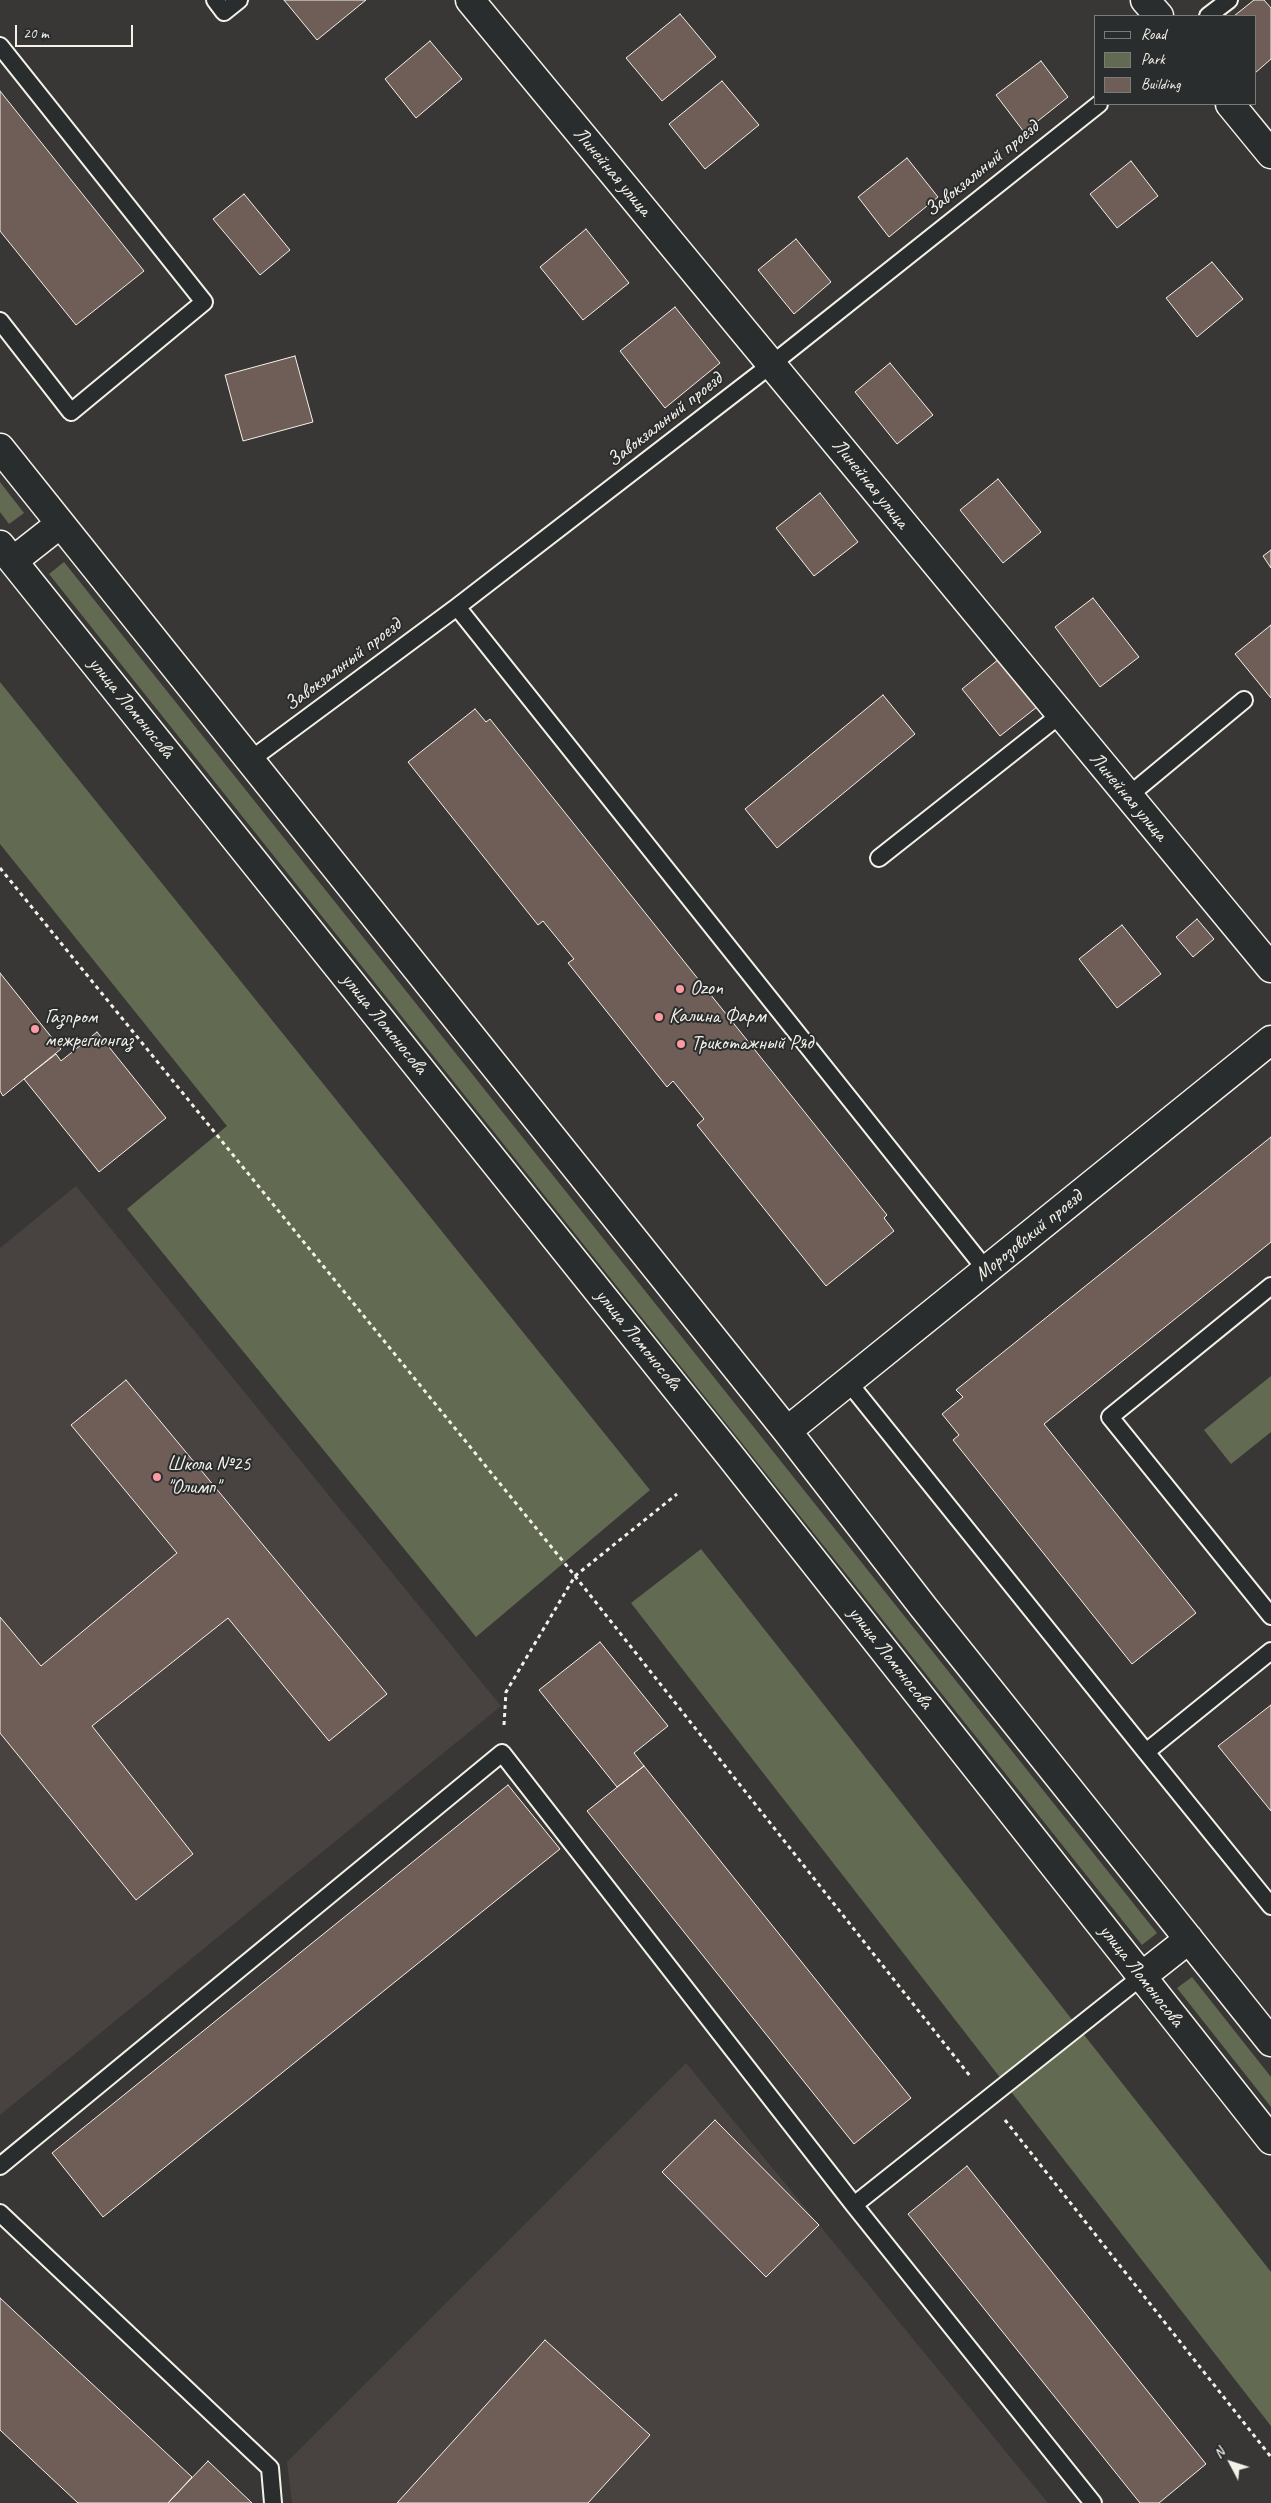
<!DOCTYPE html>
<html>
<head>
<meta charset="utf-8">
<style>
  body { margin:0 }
  #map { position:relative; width:1271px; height:2503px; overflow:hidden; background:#383736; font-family:Caveat,sans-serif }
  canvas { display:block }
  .legend { position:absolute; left:1094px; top:15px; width:162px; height:90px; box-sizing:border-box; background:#2a2d2e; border:1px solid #7b7b78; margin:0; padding:6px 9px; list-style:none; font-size:15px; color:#f4f1e8 }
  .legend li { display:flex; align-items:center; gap:10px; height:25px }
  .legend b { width:25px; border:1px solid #7b7b78 }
  .north { position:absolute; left:1206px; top:2438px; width:50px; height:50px; -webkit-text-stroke:4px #2a2d2e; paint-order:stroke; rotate:310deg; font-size:14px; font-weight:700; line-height:20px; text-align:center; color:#f4f1e8 }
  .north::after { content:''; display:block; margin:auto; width:18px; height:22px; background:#f4f1e8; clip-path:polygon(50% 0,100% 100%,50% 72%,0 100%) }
  .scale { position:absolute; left:15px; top:25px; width:118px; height:22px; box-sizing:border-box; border:2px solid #f4f1e8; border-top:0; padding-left:6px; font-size:15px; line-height:18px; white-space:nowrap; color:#f4f1e8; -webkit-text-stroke:4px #2a2d2e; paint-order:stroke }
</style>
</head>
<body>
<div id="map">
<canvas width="1271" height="2503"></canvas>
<ul class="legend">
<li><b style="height:6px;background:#2a2d2e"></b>Road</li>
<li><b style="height:14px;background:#626b52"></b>Park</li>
<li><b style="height:14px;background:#6f5e57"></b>Building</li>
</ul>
<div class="north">N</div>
<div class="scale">20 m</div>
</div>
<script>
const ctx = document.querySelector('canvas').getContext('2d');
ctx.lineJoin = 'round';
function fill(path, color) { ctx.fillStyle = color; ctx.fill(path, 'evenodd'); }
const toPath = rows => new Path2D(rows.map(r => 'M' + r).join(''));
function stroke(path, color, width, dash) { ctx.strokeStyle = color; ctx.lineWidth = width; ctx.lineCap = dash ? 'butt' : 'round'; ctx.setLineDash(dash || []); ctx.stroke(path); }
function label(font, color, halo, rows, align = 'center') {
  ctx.font = font + ' Caveat,sans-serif'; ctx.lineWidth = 4; ctx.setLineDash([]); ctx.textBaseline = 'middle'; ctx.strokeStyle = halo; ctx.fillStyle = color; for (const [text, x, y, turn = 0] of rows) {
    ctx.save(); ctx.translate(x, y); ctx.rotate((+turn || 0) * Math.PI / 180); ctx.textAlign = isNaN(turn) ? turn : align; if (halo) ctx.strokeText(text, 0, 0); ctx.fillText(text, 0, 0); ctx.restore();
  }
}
fill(toPath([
  [76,1186,501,1706,0,2115,0,1248],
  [686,2063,1048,2503,292,2503,287,2462]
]), '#484340');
fill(toPath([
  [0,482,24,513,9,524,0,512],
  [64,562,1157,1933,1142,1945,49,574],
  [0,682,650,1490,476,1637,127,1209,227,1126,0,844],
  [1271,1376,1271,1432,1231,1464,1204,1430],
  [701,1549,1271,2272,1271,2426,631,1603],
  [1192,1977,1271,2077,1271,2107,1177,1988]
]), '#626b52');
const building = toPath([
  [284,0,366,0,317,40,284,0],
  [1254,0,1264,0,1271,8,1271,59,1255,73,1255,16,1234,16,1254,0],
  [680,14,716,57,662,101,626,58,680,14],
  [430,41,462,79,416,118,385,79,430,41],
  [1041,61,1068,97,1024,132,996,95,1041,61],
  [722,81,759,125,705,169,669,124,722,81],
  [0,91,144,271,76,325,0,231,0,91],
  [907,158,938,197,889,237,858,197,907,158],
  [1131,161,1158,196,1117,228,1090,194,1131,161],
  [244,194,290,250,260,275,213,219,244,194],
  [586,229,629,283,583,320,540,267,586,229],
  [796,239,831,282,794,314,758,270,796,239],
  [1212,262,1243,299,1197,337,1166,298,1212,262],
  [675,307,720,363,665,408,620,351,675,307],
  [295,356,313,422,243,441,225,375,295,356],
  [890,363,933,415,897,444,855,392,890,363],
  [998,479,1041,532,1003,563,960,510,998,479],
  [820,493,858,542,814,576,776,528,820,493],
  [1271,550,1271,568,1263,556,1271,550],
  [1093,598,1139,657,1100,687,1055,627,1093,598],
  [1271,625,1271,698,1235,654,1271,625],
  [999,659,1037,707,1000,736,962,689,999,659],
  [883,695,915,734,777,848,745,809,883,695],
  [475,709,486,722,490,719,887,1215,884,1218,894,1231,826,1286,697,1125,704,1119,673,1081,667,1087,568,963,574,959,543,921,538,925,408,762,475,709],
  [1197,919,1214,939,1193,957,1176,937,1197,919],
  [1122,925,1161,974,1117,1008,1079,959,1122,925],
  [0,973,61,1049,3,1096,0,1091,0,973],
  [97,1032,166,1118,99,1172,24,1079,56,1054,61,1061,97,1032],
  [1271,1137,1271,1242,1044,1424,1196,1613,1132,1664,953,1440,959,1435,942,1414,963,1397,956,1390,1271,1137],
  [126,1380,387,1694,329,1741,228,1618,92,1726,193,1854,136,1900,0,1733,0,1617,41,1666,177,1553,71,1425,126,1380],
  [600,1642,668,1726,634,1753,644,1766,617,1787,539,1690,600,1642],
  [1271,1705,1271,1811,1218,1746,1271,1705],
  [644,1766,911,2098,854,2144,587,1811,644,1766],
  [508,1785,560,1849,103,2217,52,2153,508,1785],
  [715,2120,819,2225,766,2277,662,2172,715,2120],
  [967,2166,1206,2464,1159,2503,1140,2503,908,2214,967,2166],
  [0,2298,192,2477,168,2503,78,2503,0,2430,0,2298],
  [545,2340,650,2435,588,2503,397,2503,545,2340],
  [208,2461,252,2503,168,2503,208,2461]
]);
fill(building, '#6f5e57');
stroke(building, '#f4f1e8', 1);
const lane = toPath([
  [215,0,224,12,239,0],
  [1208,16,1229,0],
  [0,46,204,302,71,412,0,321],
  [457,607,987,1271],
  [249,761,457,607,772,364,1099,104],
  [1127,797,1244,700],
  [879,858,1060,715],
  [1271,1286,1110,1417,1271,1616],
  [849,1383,1146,1752,1271,1651],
  [1146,1752,1271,1906],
  [0,2166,502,1753,854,2205,1093,2503],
  [854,2205,1141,1977],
  [0,2213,270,2468,273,2503]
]);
const street = toPath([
  [470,0,1271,968],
  [1145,0,1159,16],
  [1230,104,1271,154]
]);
const secondary = toPath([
  [0,448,787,1431,924,1608,1271,2042],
  [0,545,728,1453,1271,2140],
  [13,561,60,524],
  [787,1431,1271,1040],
  [1141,1977,1189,1939]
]);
stroke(lane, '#f4f1e8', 20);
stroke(street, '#f4f1e8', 31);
stroke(secondary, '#f4f1e8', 31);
stroke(toPath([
  [0,868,575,1576,970,2076],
  [504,1725,506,1692,575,1576,677,1494],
  [1005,2120,1271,2457]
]), '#f4f1e8', 3, [4, 4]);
stroke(lane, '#2a2d2e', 16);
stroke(street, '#2a2d2e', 28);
stroke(secondary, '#2a2d2e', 28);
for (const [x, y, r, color] of [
  [680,989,5,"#ff9aa2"],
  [659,1017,5,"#ff9aa2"],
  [35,1029,5,"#ff9aa2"],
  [681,1044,5,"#ff9aa2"],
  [157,1477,5,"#ff9aa2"]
]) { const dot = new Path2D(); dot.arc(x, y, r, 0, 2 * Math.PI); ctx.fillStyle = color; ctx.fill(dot); stroke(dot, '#2a2d2e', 2); }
label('20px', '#f4f1e8', '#2a2d2e', [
  ["Завокзальный проезд",982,169,-39],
  ["Линейная улица",612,172,50],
  ["Завокзальный проезд",665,420,-38],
  ["Линейная улица",870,484,51],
  ["Завокзальный проезд",343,665,-37],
  ["улица Ломоносова",131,708,51],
  ["Линейная улица",1128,797,50],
  ["улица Ломоносова",384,1024,51],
  ["Морозовский проезд",1029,1236,-39],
  ["улица Ломоносова",638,1340,51],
  ["улица Ломоносова",890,1658,52],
  ["улица Ломоносова",1141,1976,52]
]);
label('20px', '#f4f1e8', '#2a2d2e', [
  ["Ozon",690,989],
  ["Калина Фарм",669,1017],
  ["Газпром",45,1018],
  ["межрегионгаз",45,1041],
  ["Трикотажный Ряд",691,1044],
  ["Школа №25",167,1465],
  ["\"Олимп\"",167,1488]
], 'left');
</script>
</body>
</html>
